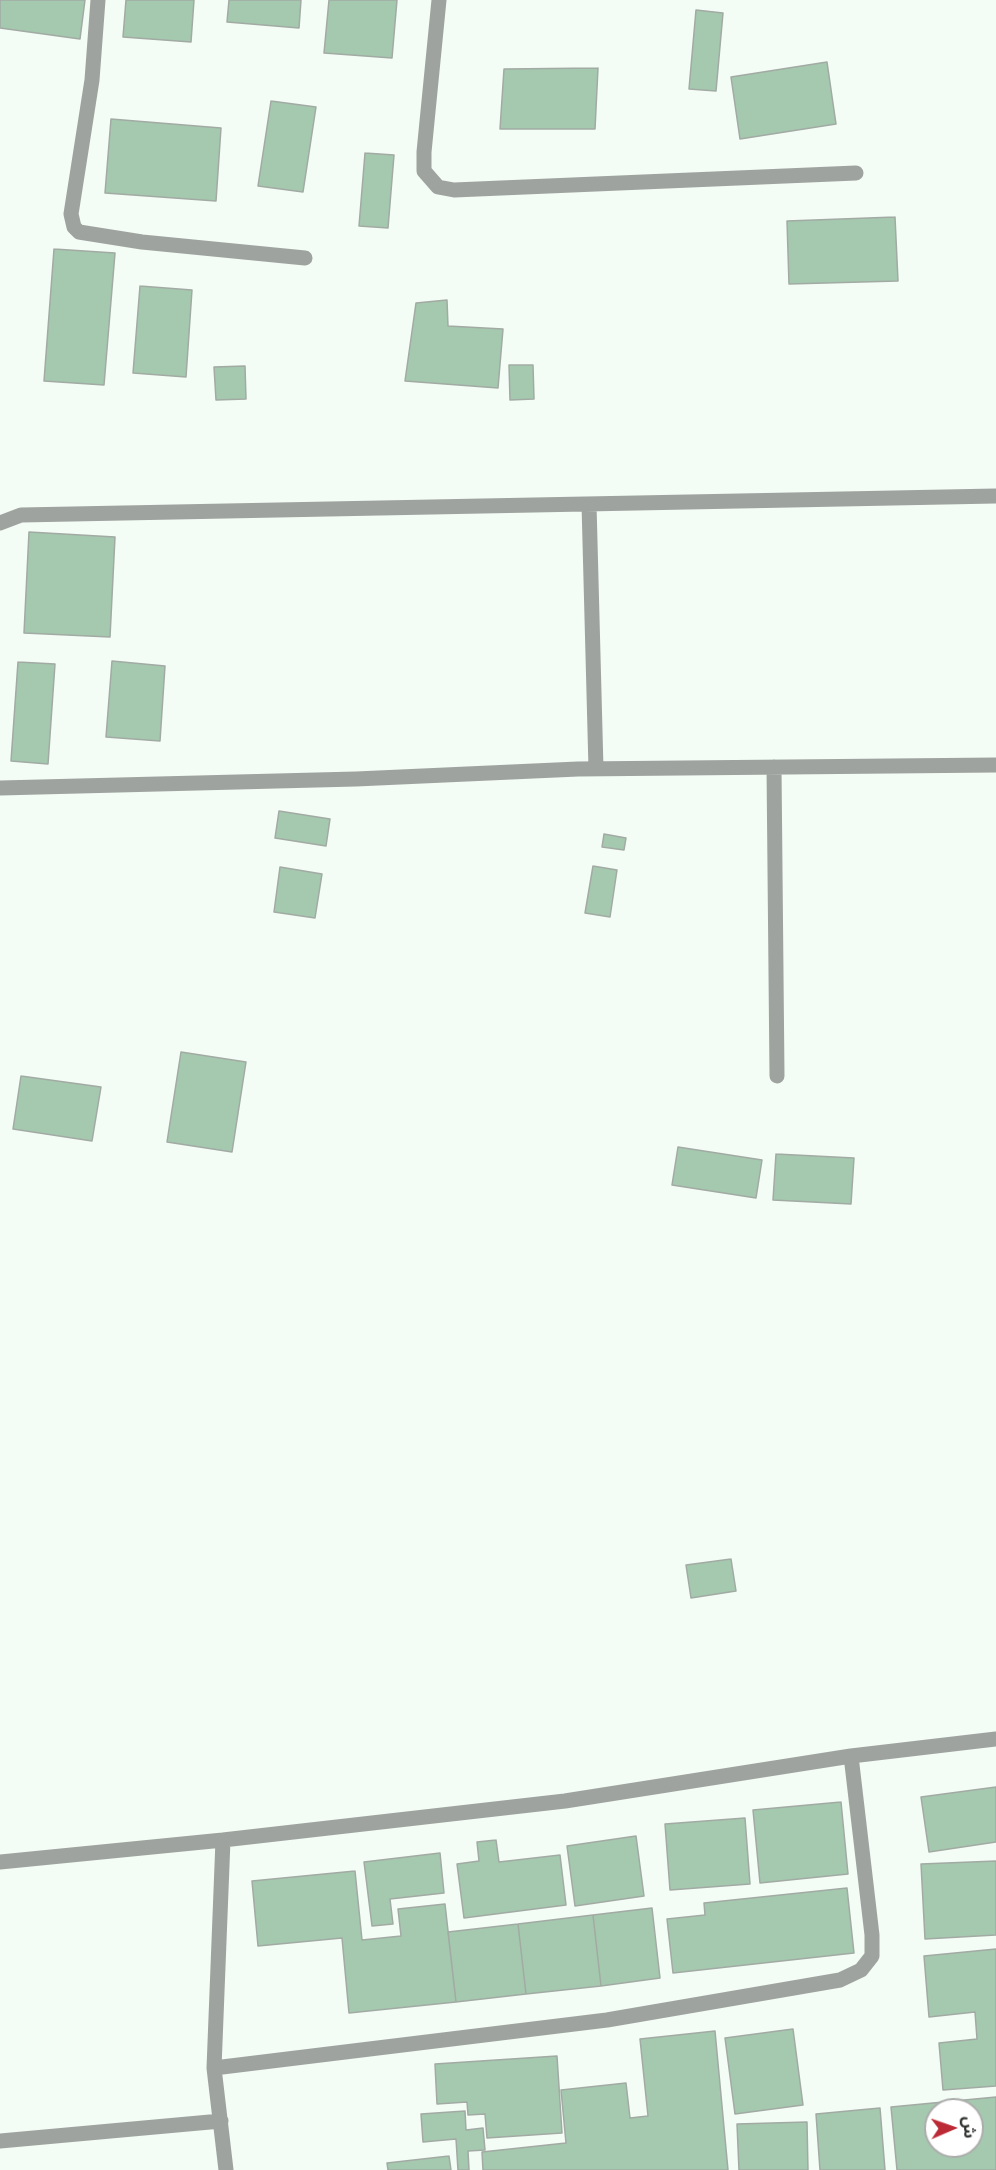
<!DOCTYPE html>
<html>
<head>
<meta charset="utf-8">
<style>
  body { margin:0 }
  #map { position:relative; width:996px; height:2170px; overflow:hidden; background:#f3fcf5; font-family:"Titillium Web","Noto Sans Arabic",sans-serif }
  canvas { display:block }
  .north { position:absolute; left:924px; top:2098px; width:60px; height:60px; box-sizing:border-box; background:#fff; border:2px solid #abadab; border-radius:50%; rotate:88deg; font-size:16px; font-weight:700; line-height:24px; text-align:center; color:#2e312e }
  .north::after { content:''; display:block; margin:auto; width:21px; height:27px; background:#bb2a35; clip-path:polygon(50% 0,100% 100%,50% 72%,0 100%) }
</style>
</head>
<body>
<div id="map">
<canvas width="996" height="2170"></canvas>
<div class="north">ش</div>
</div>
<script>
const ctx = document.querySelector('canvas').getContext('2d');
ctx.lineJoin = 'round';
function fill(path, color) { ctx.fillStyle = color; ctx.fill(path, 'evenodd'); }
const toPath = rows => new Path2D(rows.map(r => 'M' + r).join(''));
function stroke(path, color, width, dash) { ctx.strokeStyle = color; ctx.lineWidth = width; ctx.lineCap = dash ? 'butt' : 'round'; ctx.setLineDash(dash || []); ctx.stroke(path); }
const building = toPath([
  [0,0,85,0,80,39,0,28,0,0],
  [126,0,194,0,191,42,123,37,126,0],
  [229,0,301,0,299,28,227,22,229,0],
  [329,0,397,0,392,58,324,53,329,0],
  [696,10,723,13,716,91,689,89,696,10],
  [827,62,836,124,740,139,731,77,827,62],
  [598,68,595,129,500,129,504,69,598,68],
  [271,101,316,107,303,192,258,186,271,101],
  [111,119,221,128,216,201,105,193,111,119],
  [365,153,394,155,388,228,359,226,365,153],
  [895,217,898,281,789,284,787,221,895,217],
  [54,249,115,253,104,385,44,381,54,249],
  [140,286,192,290,186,377,133,373,140,286],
  [447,300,448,326,503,329,498,388,405,381,416,303,447,300],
  [509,365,533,365,534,399,510,400,509,365],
  [245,366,246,399,216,400,214,367,245,366],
  [29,532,115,537,110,637,24,633,29,532],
  [112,661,165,666,160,741,106,737,112,661],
  [18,662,55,664,48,764,11,761,18,662],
  [279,811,330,819,326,846,275,838,279,811],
  [604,834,626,838,624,850,602,847,604,834],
  [593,866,617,870,610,917,585,913,593,866],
  [280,867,322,874,315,918,274,912,280,867],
  [181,1052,246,1062,232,1152,167,1142,181,1052],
  [21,1076,101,1087,92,1141,13,1129,21,1076],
  [678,1147,762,1160,756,1198,672,1185,678,1147],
  [776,1154,854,1158,851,1204,773,1200,776,1154],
  [731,1559,736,1591,691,1598,686,1565,731,1559],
  [996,1787,996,1842,929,1852,921,1797,996,1787],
  [841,1802,848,1874,760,1883,753,1810,841,1802],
  [745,1818,750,1884,670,1890,665,1824,745,1818],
  [636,1836,644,1896,575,1906,567,1846,636,1836],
  [496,1840,499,1862,560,1855,566,1905,464,1918,457,1864,479,1861,477,1842,496,1840],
  [440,1853,444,1893,390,1899,393,1924,372,1926,364,1862,440,1853],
  [996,1861,996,1935,925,1939,921,1864,996,1861],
  [355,1871,362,1940,401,1936,398,1909,445,1904,456,2002,349,2013,342,1938,258,1946,252,1881,355,1871],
  [847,1888,854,1953,673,1973,667,1919,705,1915,704,1903,847,1888],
  [652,1908,660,1978,601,1986,593,1915,652,1908],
  [593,1915,601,1986,526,1994,518,1924,593,1915],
  [518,1924,526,1994,456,2002,448,1932,518,1924],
  [996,1949,996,2086,943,2090,939,2043,977,2039,975,2012,929,2017,924,1956,996,1949],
  [793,2029,803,2105,735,2114,725,2038,793,2029],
  [715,2031,728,2170,483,2170,482,2152,566,2143,561,2090,626,2083,630,2118,648,2116,640,2039,715,2031],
  [557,2056,562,2133,487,2138,485,2114,468,2115,467,2102,437,2104,435,2064,557,2056],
  [996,2097,996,2170,897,2170,891,2107,996,2097],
  [936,2110,972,2110,972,2146,936,2146,936,2110],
  [880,2108,885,2170,820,2170,816,2114,880,2108],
  [465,2111,466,2130,483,2128,485,2150,468,2151,469,2170,458,2170,456,2139,423,2142,421,2114,465,2111],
  [807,2122,808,2170,739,2170,737,2124,807,2122],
  [449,2156,451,2170,388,2170,387,2163,449,2156]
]);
fill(building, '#a5c9af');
stroke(building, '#a2aaa4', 1.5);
stroke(toPath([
  [98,0,92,80,71,214,74,227,79,232,142,242,305,258],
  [439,0,424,152,424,171,438,187,454,190,856,173],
  [589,504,596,769],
  [0,523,21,515,996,496],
  [774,767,777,1076],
  [0,788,356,779,578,769,996,765],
  [0,1862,223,1840],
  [214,2068,607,2020,840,1980,861,1970,872,1956,872,1935,851,1756],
  [0,2141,221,2121],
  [226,2170,214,2068,223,1840,565,1801,851,1756,996,1739]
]), '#9fa3a0', 15);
</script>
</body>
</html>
